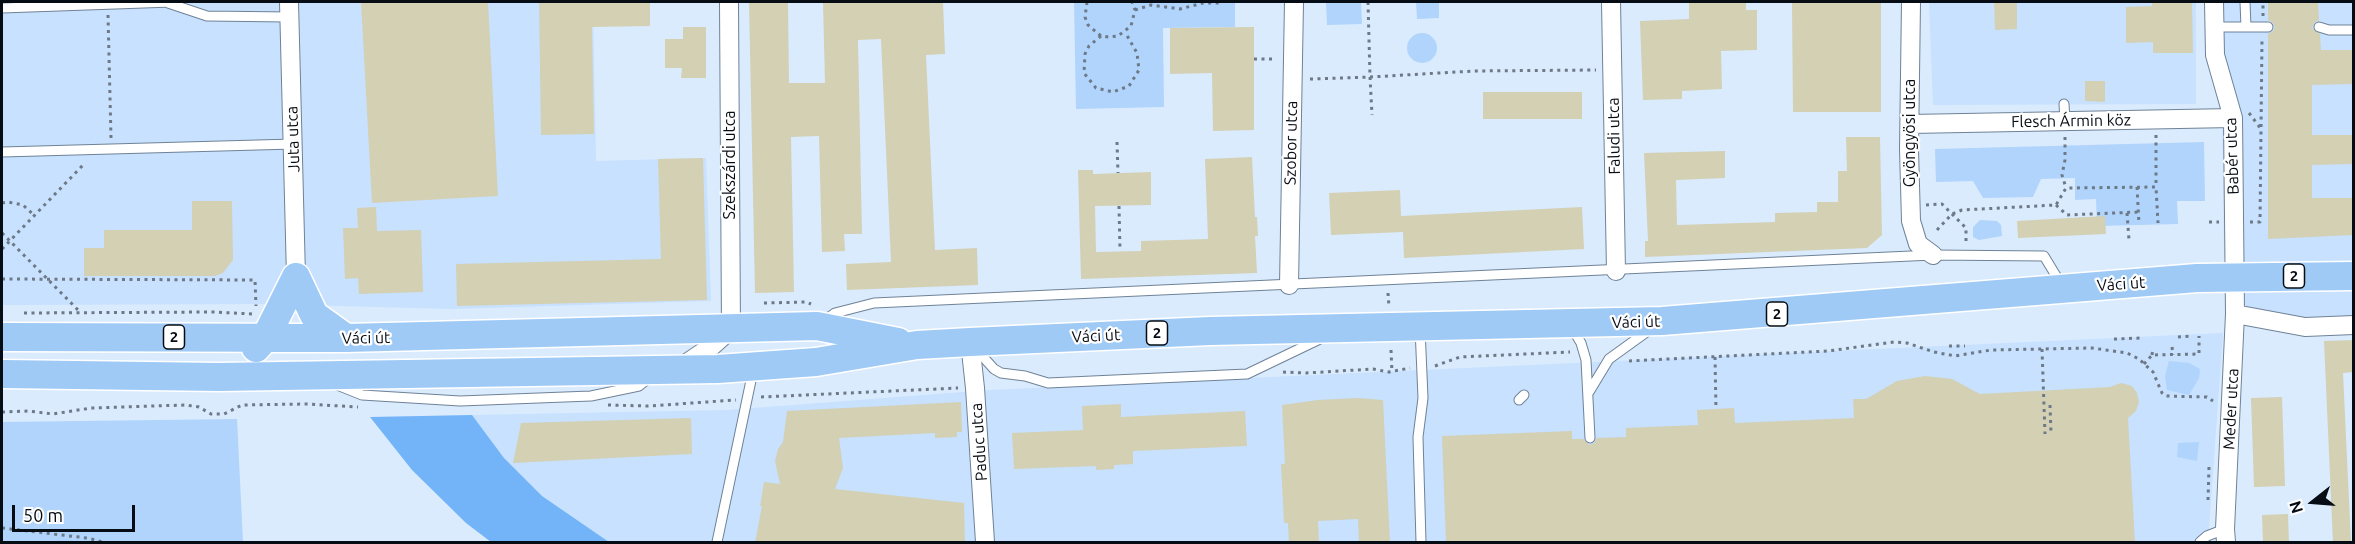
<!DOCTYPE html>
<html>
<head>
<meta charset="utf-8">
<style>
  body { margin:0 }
  #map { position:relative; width:2355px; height:544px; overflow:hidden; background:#daebfe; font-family:Ubuntu,sans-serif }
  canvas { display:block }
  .frame { position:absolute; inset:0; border:3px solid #060c13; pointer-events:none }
  .north { position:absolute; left:2283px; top:472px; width:60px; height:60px; -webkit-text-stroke:4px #fff; paint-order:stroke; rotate:253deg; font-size:16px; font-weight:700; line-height:24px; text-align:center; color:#060c13 }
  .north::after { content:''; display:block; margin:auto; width:21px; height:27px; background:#060c13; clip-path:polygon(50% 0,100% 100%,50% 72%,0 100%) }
  .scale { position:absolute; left:12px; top:505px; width:123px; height:27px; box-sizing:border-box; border:3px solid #060c13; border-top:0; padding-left:8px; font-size:18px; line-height:21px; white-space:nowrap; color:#060c13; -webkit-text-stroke:4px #fff; paint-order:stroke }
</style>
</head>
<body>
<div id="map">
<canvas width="2355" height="544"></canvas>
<div class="frame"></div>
<div class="north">N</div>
<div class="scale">50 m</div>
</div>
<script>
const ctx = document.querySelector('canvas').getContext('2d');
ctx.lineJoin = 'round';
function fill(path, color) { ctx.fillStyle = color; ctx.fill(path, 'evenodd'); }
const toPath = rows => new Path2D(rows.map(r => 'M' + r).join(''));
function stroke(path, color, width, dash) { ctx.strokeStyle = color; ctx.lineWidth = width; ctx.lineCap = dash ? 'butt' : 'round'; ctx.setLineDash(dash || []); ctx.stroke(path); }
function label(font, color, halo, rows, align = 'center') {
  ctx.font = font + ' Ubuntu,sans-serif'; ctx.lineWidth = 4.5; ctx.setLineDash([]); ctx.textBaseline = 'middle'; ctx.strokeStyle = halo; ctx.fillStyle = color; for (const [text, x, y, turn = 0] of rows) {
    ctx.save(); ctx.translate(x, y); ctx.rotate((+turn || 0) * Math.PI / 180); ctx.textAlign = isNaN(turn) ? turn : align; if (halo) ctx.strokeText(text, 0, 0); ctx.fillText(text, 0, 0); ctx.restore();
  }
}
fill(toPath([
  [2,2,593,2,596,161,706,158,711,301,452,309,262,304,2,305],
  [1929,2,2196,2,2196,104,1933,105],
  [2221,2,2353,2,2353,323,2253,328,2224,256],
  [2223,333,2208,542,609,542,542,496,504,458,472,415,728,410,990,390]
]), '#c7e1fe');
fill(toPath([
  [1074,2,1235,2,1235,27,1163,28,1164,107,1076,109],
  [1326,2,1361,2,1362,24,1327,25],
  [1416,2,1439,2,1439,18,1417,19],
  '1407 48a15 15 0 1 1 30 0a15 15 0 1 1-30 0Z',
  [2204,142,2205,201,2177,201,2178,224,2097,226,2096,199,2075,200,2075,178,2041,179,2033,197,1983,198,1973,181,1936,182,1935,149],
  [1980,220,1997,221,2001,225,2002,236,1979,240,1973,237,1973,227],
  [2169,361,2189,363,2200,369,2199,378,2189,395,2167,390,2165,376],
  [237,419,243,542,2,542,2,422],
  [2199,442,2197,461,2177,457,2178,443]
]), '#b0d4fb');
fill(toPath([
  [472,415,504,458,542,496,609,542,491,542,466,523,412,470,370,417]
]), '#72b4f7');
fill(toPath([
  [361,2,488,2,498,196,372,203],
  [539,2,650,2,650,26,592,27,594,134,541,135],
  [749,2,788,2,789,83,825,83,823,2,943,2,945,54,926,55,935,250,977,248,978,285,847,290,846,264,891,262,881,39,858,40,862,234,844,234,845,251,822,252,819,136,791,137,794,292,755,293],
  [1689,2,1746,2,1746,10,1757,10,1757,50,1721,51,1722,89,1682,91,1682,99,1643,100,1640,21,1689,19],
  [1792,2,1881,2,1881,112,1793,112],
  [1994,2,2017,2,2017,29,1995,30],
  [2152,2,2192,2,2193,53,2153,53,2153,42,2126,43,2126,7,2152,6],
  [2268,2,2318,2,2319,20,2314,23,2312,28,2320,34,2321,50,2354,50,2354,84,2312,85,2312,135,2354,135,2354,164,2312,165,2312,198,2354,198,2354,235,2268,239,2268,34,2272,32,2275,28,2273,23,2268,20],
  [683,27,706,27,706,78,681,78,682,68,665,68,665,39,683,39],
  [1254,27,1254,130,1213,131,1212,73,1170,74,1170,28],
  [2085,81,2105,81,2105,102,2085,101],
  [1483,92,1582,92,1582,119,1483,119],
  [1846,137,1880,137,1882,235,1867,248,1645,257,1645,241,1648,241,1644,153,1725,151,1725,178,1676,180,1677,225,1775,222,1775,213,1817,212,1817,202,1838,202,1838,171,1847,171],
  [1252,157,1255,217,1257,217,1258,236,1255,236,1257,273,1081,279,1078,170,1093,170,1093,174,1151,172,1151,205,1095,206,1096,252,1141,251,1141,241,1208,239,1205,159],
  [703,158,707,300,457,306,456,264,661,259,658,159],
  [1400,190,1401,216,1582,207,1584,249,1404,258,1403,232,1331,235,1329,193],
  [192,201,232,201,233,260,223,273,215,276,84,276,84,248,104,248,104,230,192,230],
  [376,207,377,231,421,230,423,292,359,294,358,278,345,279,343,228,358,228,357,208],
  [2105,216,2106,234,2018,238,2017,221],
  [2354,340,2354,372,2343,373,2351,543,2333,543,2324,341],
  [1925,376,1952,379,1980,394,2110,387,2121,383,2132,386,2137,393,2139,402,2136,411,2128,418,2135,543,1446,543,1442,436,1572,431,1572,439,1583,439,1590,445,1594,443,1597,438,1626,437,1626,428,1698,425,1697,410,1734,408,1735,423,1854,418,1853,399,1866,399,1897,381],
  [2282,397,2285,486,2254,487,2251,398],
  [1358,398,1383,400,1390,543,1359,543,1358,519,1318,521,1319,543,1289,543,1288,523,1284,523,1281,464,1285,464,1282,405,1318,400],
  [961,402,962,432,957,432,957,437,935,438,935,433,839,438,843,468,835,489,964,503,965,543,755,543,762,506,760,506,764,482,780,484,775,461,778,449,783,442,787,411],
  [1121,404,1121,417,1245,411,1247,446,1133,451,1133,464,1114,465,1114,469,1096,470,1096,466,1014,469,1012,433,1083,430,1082,406],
  [691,418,692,454,513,463,521,423],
  [2288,514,2289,543,2263,543,2262,515]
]), '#d3d0b4');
const lane = toPath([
  [2245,2,2246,27],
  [168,3,207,16,289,17],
  [2,8,172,2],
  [2215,27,2268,27],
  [2319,27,2329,30,2354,30],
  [2064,104,2065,121],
  [2,152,294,144],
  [824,321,835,313,874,303,1933,255,2044,256,2061,284],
  [1420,328,1423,398,1418,437,1421,542],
  [1572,328,1581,343,1586,360,1590,438],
  [975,348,994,369,1001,373,1025,376,1048,383,1247,374,1322,338],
  [337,385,362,395,460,401,591,396,639,386,650,377],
  [1589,392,1609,359,1652,328],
  [1519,400,1524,395],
  [717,542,753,371],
  [2200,542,2207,536,2225,529]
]);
const street = toPath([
  [289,2,296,277],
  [1611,2,1616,271],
  [1911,2,1909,149,1911,221,1918,244,1933,255],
  [2214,2,2215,55,2233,118,2235,314,2225,529,2226,542],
  [1910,124,2233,118],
  [1289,285,1294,2],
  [2235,314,2305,327,2354,325],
  [970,342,975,388,985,542],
  [678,369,712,346,731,329,729,2]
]);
const primary = toPath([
  [296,277,314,315,346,338],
  [2,337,346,338,817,326,898,342],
  [256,348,266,337,296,277],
  [2,374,219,377,718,369,816,362,917,345,970,342,1210,331,1662,321,2197,278,2354,276]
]);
stroke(lane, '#6f8297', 11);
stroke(street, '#6f8297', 20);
stroke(primary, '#fff', 31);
stroke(toPath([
  [1087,2,1085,17,1088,25,1101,36,1109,37,1118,36,1131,26,1135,10,1132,2],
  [1368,2,1370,77,1474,71,1596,70],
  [1135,10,1151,5,1180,9,1203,3,1220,3],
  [108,15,111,138],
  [2263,16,2263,2],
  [1101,36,1089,46,1085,54,1084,73,1096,88,1113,92,1129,86,1139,70,1137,53,1125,32],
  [1254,59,1276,59],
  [1310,79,1370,77,1372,115],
  [2249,113,2261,129],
  [2156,135,2156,187],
  [2065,137,2065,160,2062,175,2066,188],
  [1117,142,1118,173],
  [2137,187,2139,224],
  [2,203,8,202,23,205,34,215],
  [1926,205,1942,204,1966,228,1966,244],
  [2056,205,2067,215,2138,212],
  [1119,206,1120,251],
  [2127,213,2129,240],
  [2209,222,2219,222],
  [2250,222,2260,222,2262,38],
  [1937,230,1952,214,1962,210,2056,205,2066,188,2156,187,2158,223],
  [2,233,81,313],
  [2,249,85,163],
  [2,279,255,280,256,306],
  [1388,293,1389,307],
  [764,303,806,302,811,304],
  [24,313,212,312,254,314],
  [2178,337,2193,336],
  [2114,339,2142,338],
  [1949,346,1965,346],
  [2172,347,2173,355],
  [2042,349,2045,434],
  [1391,350,1392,372],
  [2152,355,2153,348],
  [1715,357,1716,409],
  [1629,361,1828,351,1894,342,1907,343,1934,352,1955,356,1991,350,2092,348,2127,353,2139,359,2153,372,2162,393,2166,396,2207,397,2213,401],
  [2144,364,2152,355,2199,354,2199,336],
  [1435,366,1460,357,1570,352],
  [1283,372,1306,373,1373,369,1389,372,1410,368],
  [761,397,958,388],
  [608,405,648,406,736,400],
  [2050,405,2051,434],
  [2,412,28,411,53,414,91,408,186,405,199,407,211,414,224,414,242,405,306,404,358,407],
  [2208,500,2209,467],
  [2,528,87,538,103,542]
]), '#6d7986', 3, [3, 4.5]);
stroke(lane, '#fff', 9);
stroke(street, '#fff', 18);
stroke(primary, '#9ecaf5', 28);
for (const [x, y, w] of [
  [2294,276,21],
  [1777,314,21],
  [1157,333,21],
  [174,337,21]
]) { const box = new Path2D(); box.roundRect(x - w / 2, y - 12, w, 24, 4.5); ctx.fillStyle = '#fff'; ctx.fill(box); stroke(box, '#060c13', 1.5); }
label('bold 15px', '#060c13', null, [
  ["2",2294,276],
  ["2",1777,314],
  ["2",1157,333],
  ["2",174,337]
]);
label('16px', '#060c13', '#fff', [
  ["Flesch Ármin köz",2071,121,-1],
  ["Gyöngyösi utca",1910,133,-90],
  ["Faludi utca",1614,136,-91],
  ["Juta utca",293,139,-92],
  ["Szobor utca",1291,143,-89],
  ["Babér utca",2232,156,-92],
  ["Szekszárdi utca",730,165,-90],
  ["Váci út",2121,284,-4],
  ["Váci út",1636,322,-2],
  ["Váci út",1096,336,-3],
  ["Váci út",366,338,-1],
  ["Meder utca",2231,409,-87],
  ["Paduc utca",979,442,-94]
]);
</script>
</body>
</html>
